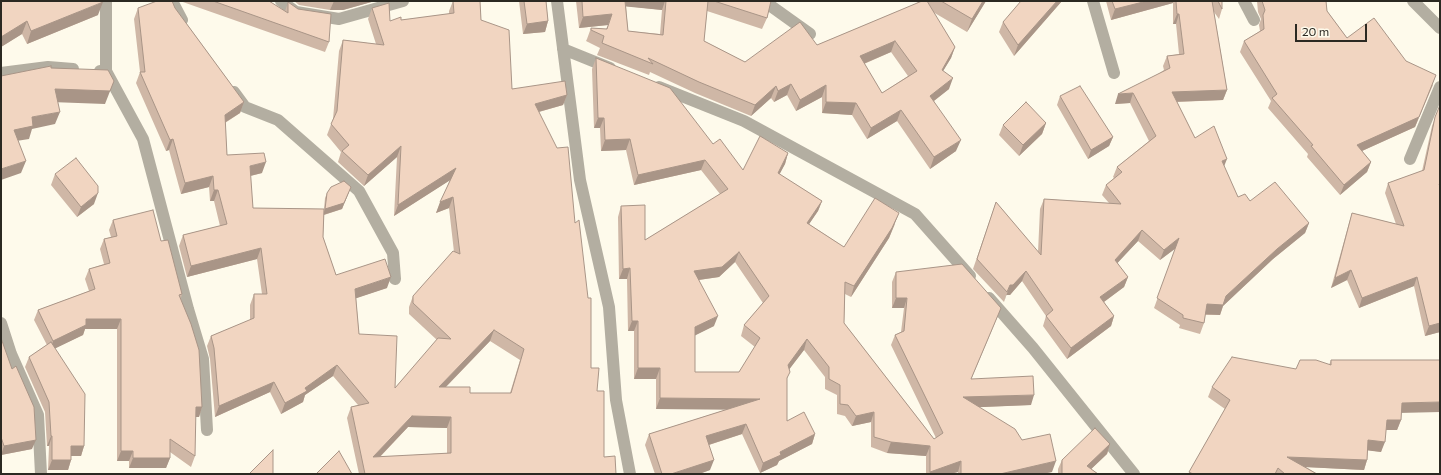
<!DOCTYPE html>
<html>
<head>
<meta charset="utf-8">
<style>
  body { margin:0 }
  #map { position:relative; width:1441px; height:475px; overflow:hidden; background:#fefaeb; font-family:Commissioner,sans-serif }
  canvas { display:block }
  .frame { position:absolute; inset:0; border:2px solid #2b2922; pointer-events:none }
  .scale { position:absolute; left:1295px; top:24px; width:72px; height:18px; box-sizing:border-box; border:2px solid #2b2922; border-top:0; padding-left:5px; font-size:12px; line-height:14px; white-space:nowrap; color:#2b2922; -webkit-text-stroke:3px #fefaeb; paint-order:stroke }
</style>
</head>
<body>
<div id="map">
<canvas width="1441" height="475"></canvas>
<div class="frame"></div>
<div class="scale">20 m</div>
</div>
<script>
const ctx = document.querySelector('canvas').getContext('2d');
ctx.lineJoin = 'round';
const toPath = rows => new Path2D(rows.map(r => 'M' + r).join(''));
function stroke(path, color, width, dash) { ctx.strokeStyle = color; ctx.lineWidth = width; ctx.lineCap = dash ? 'butt' : 'round'; ctx.setLineDash(dash || []); ctx.stroke(path); }
function fill(path, color) { ctx.fillStyle = color; ctx.fill(path, 'evenodd'); }
stroke(toPath([
  [172,1,182,20],
  [281,1,296,12,339,19,403,1],
  [557,1,580,180,609,307,616,400,630,474],
  [764,1,810,34],
  [1093,1,1114,73],
  [1244,1,1254,20],
  [1413,1,1440,28],
  [563,49,610,68],
  [100,71,106,71,106,1],
  [106,71,143,139,188,309,203,359,207,430],
  [1,73,48,67,73,69],
  [659,87,744,121,915,214,970,276],
  [234,92,245,107,278,120,359,191,393,253,395,279],
  [1410,159,1440,87],
  [989,298,1033,348,1134,474],
  [1,323,11,354,38,415,41,474]
]), '#b3aea1', 12);
fill(toPath([
  [1,1,98,15,27,44,22,34,1,47],
  [180,1,269,1,285,11,288,3,329,42,325,52],
  [294,1,375,1,343,10,330,10,299,5],
  [453,1,480,1,481,20,512,89,567,95,563,105,539,112,575,223,591,368,597,391,604,457,616,474,359,474,347,418,351,407,358,405,333,376,305,395,303,402,281,414,270,392,215,417,210,359,207,346,211,336,250,320,250,305,254,294,262,294,257,259,187,277,179,246,183,235,220,226,214,201,210,201,209,187,181,194,169,150,166,151,136,83,140,72,134,19,138,8,175,8,244,102,240,113,225,123,227,155,262,173,250,176,253,208,324,209,325,198,327,193,349,192,342,209,324,215,323,237,336,275,387,288,356,298,359,334,395,388,437,340,409,314,409,307,413,296,454,252,449,208,436,213,450,180,394,216,397,157,364,186,338,162,341,152,327,135,333,119,339,51,343,40,376,44,368,19,372,8,390,21,401,20,449,14,449,11],
  [490,341,520,360,510,393,470,393,446,387],
  [408,427,447,428,447,453,380,457],
  [519,1,546,1,548,21,545,32,523,34],
  [576,1,771,1,767,18,762,29,707,11,704,41,745,62,817,45,918,3,915,1,986,1,967,32,933,12,955,47,951,58,943,71,949,89,934,101,956,151,930,169,897,121,867,139,852,115,822,113,822,97,796,111,787,95,774,102,771,98,751,116,695,93,650,72,649,75,597,55,600,48,586,41,587,39,591,28,606,29,608,25,579,28],
  [626,6,662,10,660,34,628,31],
  [891,52,908,76,882,93,864,64],
  [1062,1,1014,56,999,32,1003,22],
  [1106,1,1222,1,1222,9,1219,19,1214,12,1227,90,1223,100,1177,102,1195,138,1224,167,1238,197,1309,223,1305,233,1273,259,1223,306,1220,315,1205,315,1204,323,1200,334,1179,328,1180,325,1154,308,1176,248,1160,260,1138,241,1117,263,1128,277,1124,287,1104,302,1114,316,1111,326,1067,359,1043,326,1046,316,1022,281,1010,295,1006,295,1004,302,973,269,996,202,1038,252,1040,209,1044,199,1109,203,1102,195,1106,185,1114,178,1113,177,1117,167,1149,141,1130,103,1115,104,1164,70,1163,66,1167,56,1179,54,1176,24,1173,24,1173,3,1111,20],
  [1257,1,1326,1,1327,11,1347,38,1406,61,1433,85,1415,127,1362,151,1371,162,1367,172,1340,195,1307,157,1308,154,1268,108,1271,101,1240,52,1244,41,1260,31,1259,25,1261,19,1258,12],
  [596,58,713,144,743,170,788,153,785,164,779,174,822,201,818,211,809,224,844,247,895,224,889,238,851,297,845,294,844,323,934,439,936,438,891,345,895,335,901,332,904,308,892,308,892,282,896,272,1001,308,971,379,1031,405,979,407,1022,440,1052,472,1042,474,958,474,958,472,950,474,926,474,926,456,887,453,871,447,871,422,852,426,845,416,837,414,837,395,825,389,825,377,804,350,789,369,787,379,787,421,815,434,812,444,779,461,777,465,760,473,742,434,709,445,710,470,699,474,655,474,645,445,649,434,728,409,656,409,656,379,634,379,634,331,628,331,627,279,619,279,618,217,621,206,645,240,720,194,701,170,634,185,626,150,601,151,600,128,594,128,592,69],
  [735,262,763,303,744,325,741,336,755,347,739,372,695,372,695,335,714,326,699,280,719,277],
  [1060,96,1113,137,1109,146,1088,159,1057,105],
  [1440,105,1440,332,1425,336,1414,286,1359,308,1347,280,1331,288,1349,223,1352,213,1396,224,1385,193,1388,183,1422,171,1432,126],
  [1046,123,1042,134,1019,156,999,135,1003,125],
  [55,174,94,204,77,217,51,185],
  [113,220,161,241,182,294,181,298,202,407,199,417,195,417,195,456,191,467,170,452,170,458,166,468,129,468,129,461,117,461,117,329,85,329,83,335,55,348,84,446,81,456,71,456,71,460,68,470,48,470,49,446,47,446,45,412,25,367,29,357,47,345,34,320,38,310,89,291,85,279,89,269,104,264,100,249,104,239,111,237,109,230],
  [1,338,32,449,1,455],
  [1331,360,1440,412,1401,412,1401,420,1397,430,1386,430,1381,452,1368,450,1367,460,1364,470,1306,467,1317,474,1188,474,1225,409,1208,397,1212,387,1296,369,1329,365],
  [1110,444,1107,454,1091,469,1098,474,1058,474,1058,469,1062,460]
]), '#cfb7a6');
fill(toPath([
  [334,1,375,1,343,10,330,10],
  [622,1,665,1,662,10,621,6],
  [983,1,986,1,967,32,972,19],
  [1057,1,1062,1,1014,56,1018,45],
  [1147,1,1173,1,1173,3,1111,20,1115,9],
  [103,2,98,15,27,44,31,31],
  [612,14,608,25,579,28,583,17],
  [1177,14,1179,14,1176,24,1173,24],
  [27,21,22,34,1,47,1,37],
  [548,21,545,32,523,34,527,24],
  [895,41,891,52,856,67,860,56],
  [955,47,951,58,937,81,942,70],
  [1436,75,1415,127,1353,155,1357,145],
  [953,78,949,89,926,107,930,96],
  [114,81,105,104,51,102,55,89],
  [791,84,787,95,774,102,778,91],
  [826,85,822,97,796,111,800,100],
  [776,86,771,98,751,116,755,105],
  [1227,90,1223,100,1168,102,1172,92],
  [1133,93,1130,103,1115,104,1118,94],
  [567,95,563,105,531,114,535,104],
  [244,102,240,113,221,125,225,115],
  [826,102,856,103,852,115,822,113],
  [901,110,897,121,867,139,871,128],
  [60,112,55,124,32,129,29,139,10,142,14,130,32,117],
  [598,118,604,118,600,128,594,128],
  [1046,123,1042,134,1019,156,1023,145],
  [1113,137,1109,146,1088,159,1091,150],
  [173,139,169,150,166,151,170,140],
  [630,139,626,150,601,151,605,140],
  [961,140,956,151,930,169,934,157],
  [401,146,397,157,364,186,368,175],
  [788,153,785,164,775,183,778,173],
  [1227,159,1223,169,1222,161],
  [705,160,701,170,634,185,638,175],
  [26,161,21,173,1,180,1,169],
  [266,162,262,173,246,177,250,166],
  [1371,162,1367,172,1340,195,1344,185],
  [456,168,452,179,394,216,398,205],
  [213,176,209,187,181,194,185,183],
  [351,187,342,209,323,215,325,209],
  [214,190,218,190,214,201,210,201],
  [98,193,94,204,77,217,81,207],
  [453,197,449,208,436,213,440,202],
  [822,201,818,211,803,233,807,223],
  [899,213,889,238,851,297,854,286],
  [1309,223,1305,233,1273,259,1223,306,1220,315,1203,314,1207,304,1226,296,1277,249],
  [1142,230,1138,241,1111,270,1115,260],
  [1179,238,1176,248,1160,260,1164,250],
  [261,248,257,259,187,277,191,266],
  [739,252,735,262,719,277,691,281,694,271],
  [630,268,627,279,619,279,623,269],
  [1351,270,1347,280,1331,288,1335,278],
  [1026,271,1022,281,1010,295,1006,295,1004,302,1010,285],
  [391,277,387,288,351,300,355,289],
  [1128,277,1124,287,1097,307,1100,297],
  [1417,277,1414,286,1359,308,1362,298],
  [896,298,907,298,904,308,892,308],
  [1001,308,997,318,967,389,971,379],
  [718,316,714,326,692,337,695,327],
  [1114,316,1111,326,1067,359,1071,348],
  [86,319,121,319,117,329,85,329,83,335,50,351,53,341],
  [632,321,638,321,634,331,628,331],
  [1440,323,1440,332,1425,336,1429,326],
  [494,330,490,341,435,398,439,387],
  [807,339,804,350,785,375,788,365],
  [337,365,333,376,305,395,303,402,281,414,285,403,305,388],
  [638,368,660,368,656,379,634,379],
  [274,382,270,392,215,417,219,406],
  [1034,395,1031,405,960,408,963,397],
  [660,398,760,399,756,410,656,409],
  [1440,402,1440,412,1398,413,1402,403],
  [196,407,202,407,199,417,192,417],
  [874,412,871,422,852,426,856,416],
  [412,416,451,417,447,428,408,427,369,468,373,457],
  [1387,420,1401,420,1397,430,1383,430],
  [746,424,742,434,702,447,706,436],
  [815,434,812,444,779,461,777,465,760,473,763,463,780,452],
  [51,436,52,436,49,446,47,446],
  [36,440,32,449,1,455,4,446],
  [1368,440,1385,442,1381,452,1364,450],
  [891,442,930,446,926,456,887,453],
  [1110,444,1107,454,1086,474,1087,466],
  [71,446,84,446,81,456,68,456],
  [121,451,133,451,129,461,117,461],
  [1287,457,1367,460,1364,470,1284,466],
  [133,458,170,458,166,468,129,468],
  [52,460,71,460,68,470,48,470],
  [714,460,710,470,699,474,671,474],
  [961,461,958,472,950,474,929,474,930,472],
  [1056,461,1052,472,1042,474,1000,474]
]), '#a99587');
const building = toPath([
  [1,1,103,1,103,2,31,31,27,21,1,37,1,1],
  [157,1,172,1,175,8,244,102,225,115,227,155,264,153,266,162,250,166,253,208,324,209,323,237,336,275,385,259,391,277,355,289,359,334,397,336,395,388,438,338,451,339,413,303,413,296,453,251,460,254,453,197,440,202,456,168,398,205,401,146,368,175,342,151,349,145,331,124,337,111,343,40,384,45,372,8,389,3,390,21,401,17,401,20,454,13,453,1,480,1,481,20,509,30,512,89,565,81,567,95,535,104,557,148,568,147,575,223,579,220,588,298,591,298,591,368,599,368,597,391,604,391,604,457,615,456,616,474,365,474,351,407,369,403,337,365,305,388,307,391,285,403,274,382,219,406,214,348,211,336,254,318,254,294,267,294,261,248,191,266,183,235,227,224,218,190,214,190,213,176,185,183,173,139,170,140,140,72,145,72,138,8,157,1],
  [494,330,524,349,511,393,470,393,470,387,439,387,494,330],
  [412,416,451,417,451,453,373,457,412,416],
  [213,1,269,1,288,13,288,2,298,9,331,14,329,42,213,1],
  [524,1,546,1,548,21,527,24,524,1],
  [582,1,625,1,628,31,663,35,666,1,708,1,704,41,745,62,800,22,817,45,922,1,927,1,955,47,942,70,953,78,930,96,961,140,934,157,901,110,871,128,856,103,826,102,826,85,800,100,791,84,778,91,776,86,755,105,699,82,648,58,653,64,602,43,604,36,591,30,591,28,607,29,612,14,583,17,582,1],
  [895,41,917,71,882,93,860,56,895,41],
  [714,1,771,1,767,18,714,1],
  [941,1,983,1,972,19,941,1],
  [1021,1,1057,1,1018,45,1003,22,1021,1],
  [1112,1,1147,1,1115,9,1112,1],
  [1176,1,1212,1,1227,90,1172,92,1195,138,1214,126,1227,159,1222,161,1238,197,1245,194,1250,201,1275,182,1309,223,1277,249,1226,296,1223,305,1207,304,1204,323,1183,318,1183,315,1157,298,1179,238,1164,250,1142,230,1115,260,1128,277,1100,297,1114,316,1071,348,1046,316,1053,310,1026,271,1013,285,1010,285,1007,292,977,259,996,202,1041,255,1044,199,1121,204,1106,185,1122,172,1117,167,1156,136,1133,93,1118,94,1170,68,1167,56,1184,54,1179,14,1177,14,1176,1],
  [1218,1,1222,1,1222,9,1218,1],
  [1262,1,1326,1,1327,11,1347,38,1374,18,1406,61,1436,75,1419,117,1357,145,1371,162,1344,185,1311,146,1313,145,1272,98,1277,94,1244,41,1264,29,1263,15,1265,10,1262,1],
  [596,58,670,88,713,144,720,139,743,170,760,136,788,153,778,173,822,201,807,223,844,247,875,198,899,213,892,228,854,286,845,282,844,323,934,439,943,433,895,335,904,331,907,298,896,298,896,272,962,264,1001,308,971,379,1033,376,1034,395,963,397,1015,429,1022,440,1050,434,1056,461,1000,474,961,474,961,461,930,472,930,446,891,442,874,437,874,412,856,416,848,405,840,404,840,385,829,379,829,367,807,339,788,365,790,372,787,378,787,421,804,412,815,434,780,452,781,455,763,463,746,424,706,436,714,460,671,474,662,474,649,434,760,399,660,398,660,368,638,368,638,321,632,321,630,268,623,269,621,206,645,205,645,240,728,189,705,160,638,175,630,139,605,140,604,118,598,118,596,58],
  [739,252,769,296,744,325,760,338,739,372,695,372,695,327,718,316,694,271,722,267,739,252],
  [51,66,51,68,108,70,114,81,110,91,55,89,60,112,32,117,33,126,14,130,26,161,1,169,1,76,51,66],
  [1080,86,1113,137,1091,150,1060,96,1080,86],
  [1026,102,1046,123,1023,145,1003,125,1026,102],
  [1440,105,1440,184,1439,184,1440,186,1440,323,1429,326,1417,277,1362,298,1351,270,1335,278,1352,213,1404,226,1388,183,1424,170,1435,117,1440,105],
  [76,158,98,186,98,193,81,207,55,174,76,158],
  [344,181,351,187,344,203,325,209,327,193,331,187,344,181],
  [153,210,161,241,168,240,182,294,179,295,191,324,199,350,202,407,196,407,195,456,170,439,170,458,133,458,133,451,121,451,121,319,86,319,86,325,53,341,38,310,95,289,89,269,110,263,104,239,117,236,113,220,153,210],
  [1,338,12,369,16,366,34,407,36,440,4,446,1,437,1,338],
  [51,342,85,394,84,446,71,446,71,460,52,460,52,436,51,436,49,402,29,357,51,342],
  [1232,357,1296,369,1300,360,1316,360,1331,365,1331,360,1440,360,1440,402,1402,403,1401,420,1387,420,1385,442,1368,440,1367,460,1287,457,1317,474,1285,474,1278,468,1275,474,1193,474,1189,472,1230,400,1212,387,1232,357],
  [1095,428,1110,444,1087,466,1098,474,1062,474,1062,460,1095,428],
  [273,450,273,473,274,474,249,474,273,450],
  [339,451,352,474,316,474,339,451]
]);
fill(building, '#f1d5c1');
stroke(building, '#a99587', 1);
</script>
</body>
</html>
